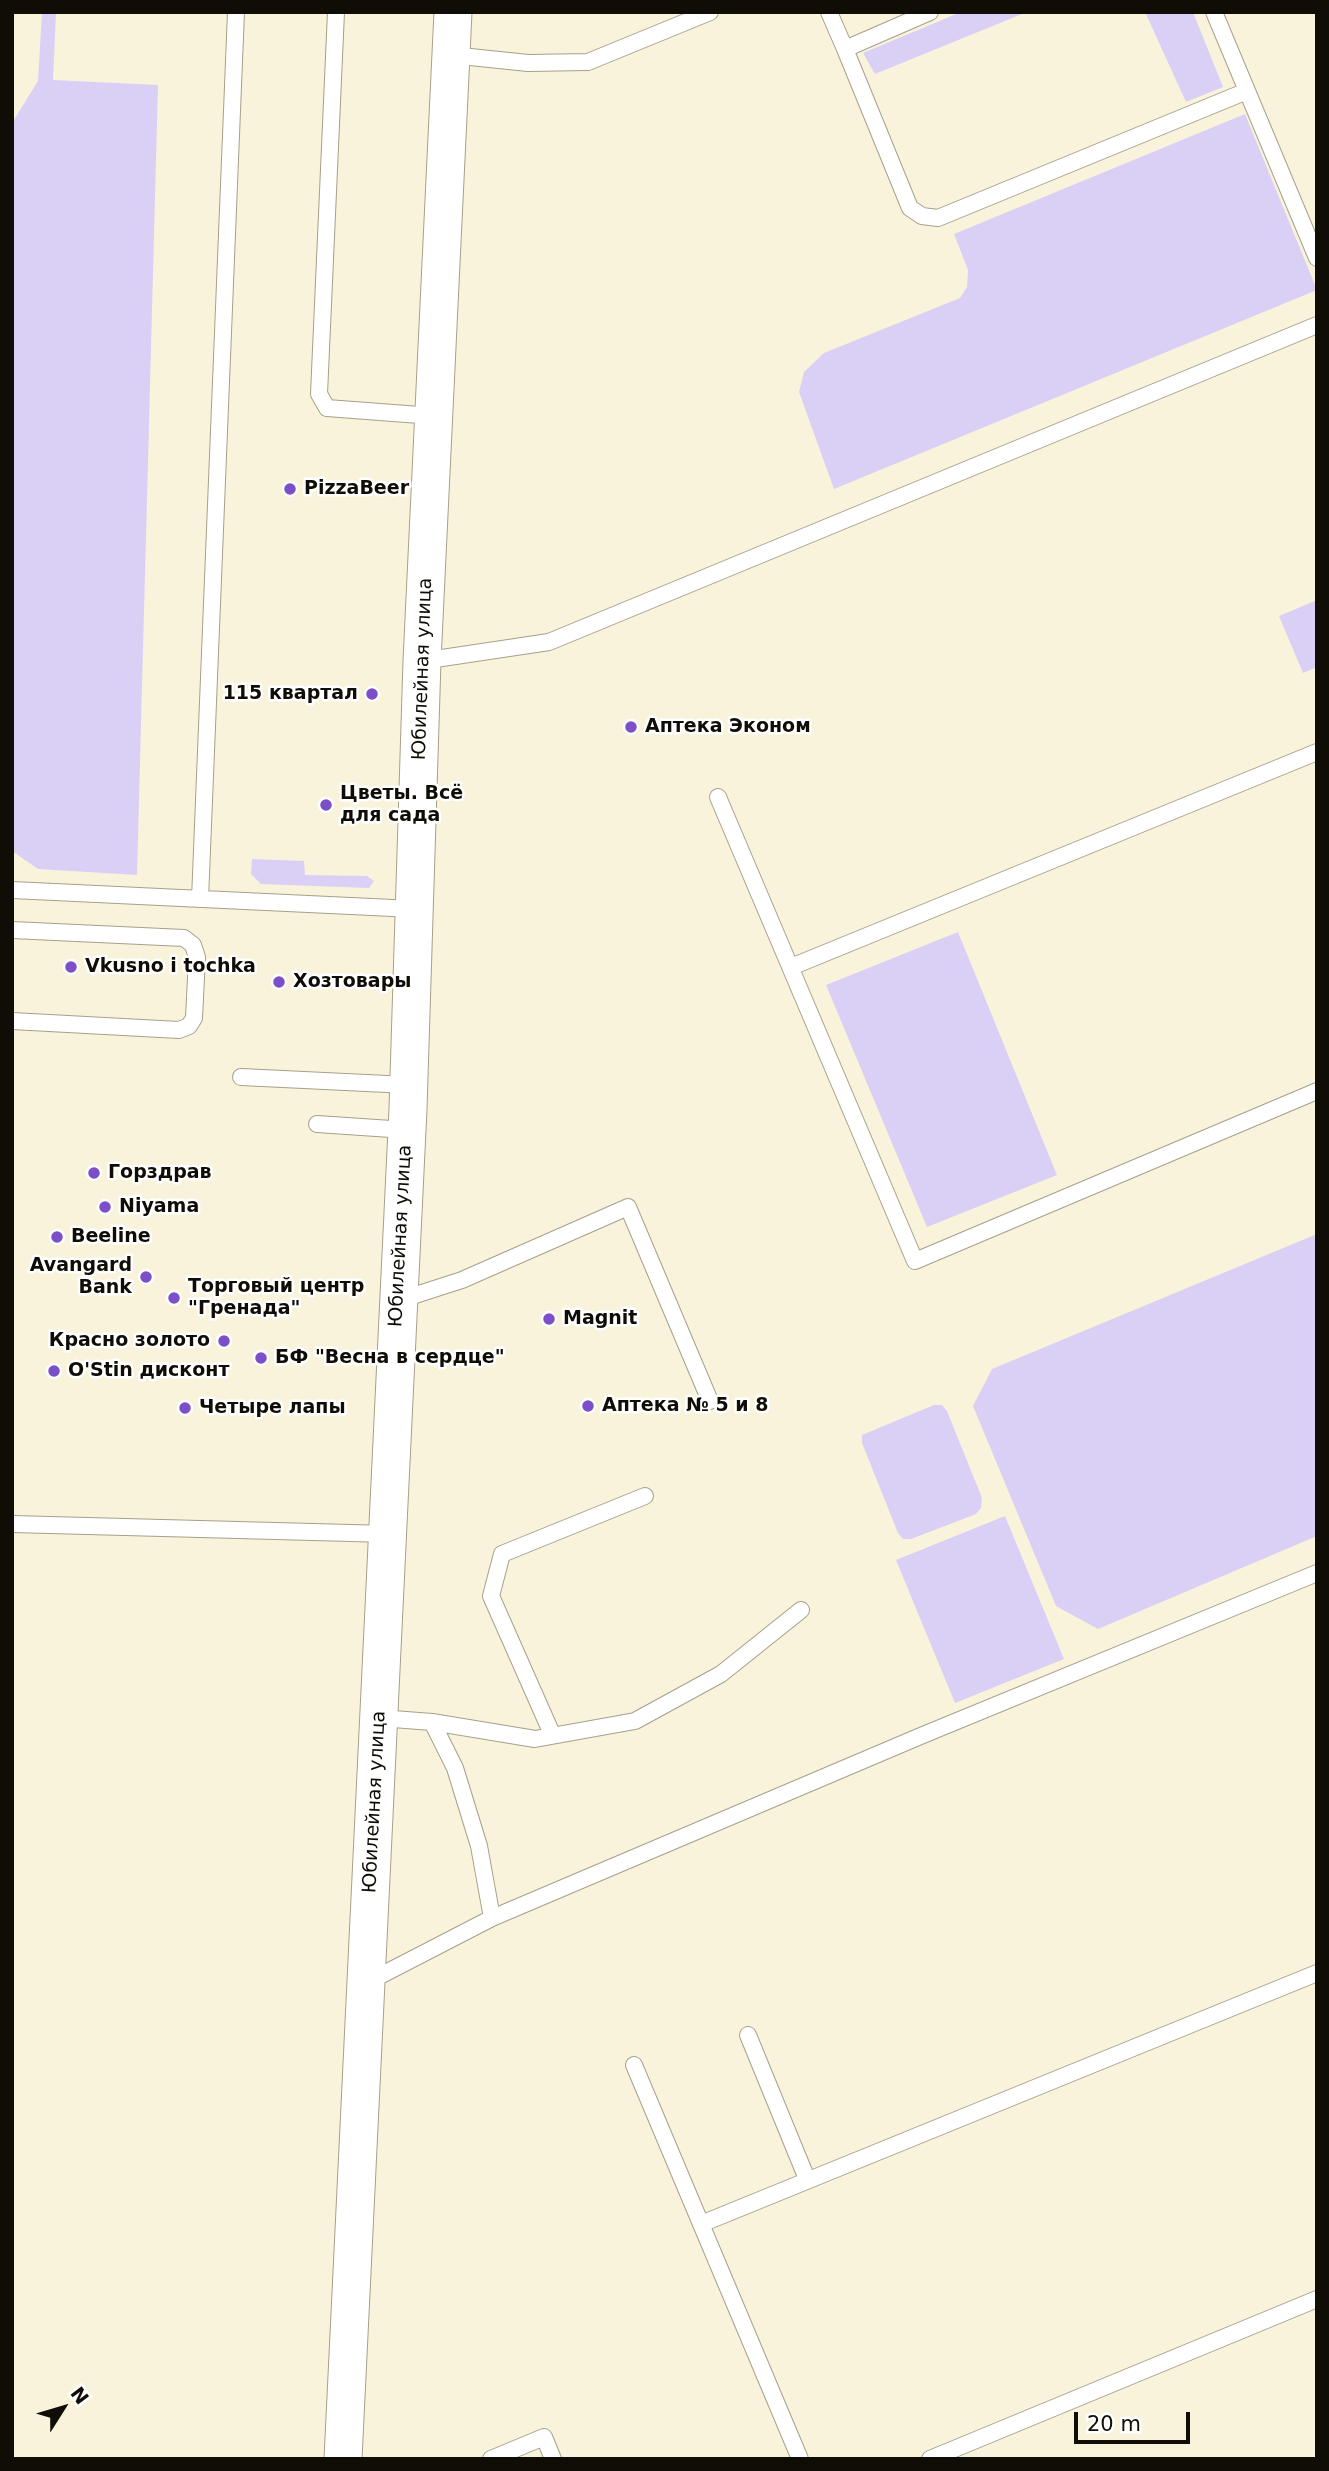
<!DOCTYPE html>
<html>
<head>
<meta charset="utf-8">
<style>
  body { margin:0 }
  #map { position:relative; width:1329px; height:2471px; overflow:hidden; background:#f9f3dc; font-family:"DejaVu Sans",sans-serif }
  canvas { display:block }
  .frame { position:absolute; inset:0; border:14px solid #0f0d06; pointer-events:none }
  .north { position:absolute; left:28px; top:2373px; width:70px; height:70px; -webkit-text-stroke:5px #fff; paint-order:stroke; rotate:53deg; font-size:19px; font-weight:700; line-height:28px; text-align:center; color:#0f0d06 }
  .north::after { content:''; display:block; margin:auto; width:24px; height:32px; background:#0f0d06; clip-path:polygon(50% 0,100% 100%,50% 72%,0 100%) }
  .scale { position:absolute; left:1074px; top:2412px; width:116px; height:32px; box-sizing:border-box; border:4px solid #0f0d06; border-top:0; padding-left:9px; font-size:21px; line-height:24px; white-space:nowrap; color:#0f0d06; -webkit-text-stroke:5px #fff; paint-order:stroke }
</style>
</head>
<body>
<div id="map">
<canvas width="1329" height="2471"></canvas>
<div class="frame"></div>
<div class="north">N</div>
<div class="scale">20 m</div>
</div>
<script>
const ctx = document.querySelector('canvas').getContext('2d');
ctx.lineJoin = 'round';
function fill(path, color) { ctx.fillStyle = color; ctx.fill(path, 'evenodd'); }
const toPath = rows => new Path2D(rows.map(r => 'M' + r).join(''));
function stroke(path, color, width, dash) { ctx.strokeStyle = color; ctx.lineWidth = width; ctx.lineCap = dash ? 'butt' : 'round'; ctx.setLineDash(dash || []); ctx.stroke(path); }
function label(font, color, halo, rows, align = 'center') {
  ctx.font = font + ' "DejaVu Sans",sans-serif'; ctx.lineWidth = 5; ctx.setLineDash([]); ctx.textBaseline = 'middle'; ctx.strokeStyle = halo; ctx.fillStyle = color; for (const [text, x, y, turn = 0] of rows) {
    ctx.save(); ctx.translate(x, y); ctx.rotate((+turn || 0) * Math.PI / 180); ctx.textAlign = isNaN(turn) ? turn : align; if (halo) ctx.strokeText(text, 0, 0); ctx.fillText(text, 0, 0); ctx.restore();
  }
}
fill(toPath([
  [42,12,56,12,53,80,158,85,137,875,38,869,12,851,12,123,38,81],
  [961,12,1027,12,875,74,863,53],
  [1145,12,1193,12,1223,87,1186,102],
  [1245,114,1317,290,834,489,799,392,804,372,824,353,960,298,967,287,968,270,954,234],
  [1317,600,1317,667,1303,673,1279,616],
  [252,859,304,861,305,875,367,876,374,881,369,888,261,884,251,874],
  [958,932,1057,1175,927,1227,826,985],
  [1317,1234,1317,1536,1098,1629,1056,1606,973,1406,992,1369],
  [934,1405,942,1405,947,1411,982,1498,981,1508,976,1514,911,1539,903,1539,898,1533,862,1443,862,1435],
  [1005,1516,1064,1659,955,1703,896,1560]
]), '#dad0f6');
const service = toPath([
  [336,12,319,394,327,408,433,416],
  [829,12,845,49,930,12],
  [1214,12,1317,258],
  [845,49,910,208,922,216,938,218,1247,91],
  [451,55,528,63,588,62,710,12],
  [422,661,549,642,1317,325],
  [718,797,915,1261,1317,1091],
  [12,890,414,909],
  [200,899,236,12],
  [12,930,184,938,193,945,197,957,194,1018,189,1026,179,1030,12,1021],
  [791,967,1317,752],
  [241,1077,408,1085],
  [317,1124,406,1130],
  [400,1300,462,1280,628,1207,710,1401],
  [12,1524,388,1534],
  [380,1718,432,1722,535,1739,635,1721,721,1674,801,1610],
  [432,1722,455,1768,479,1846,492,1918],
  [552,1734,491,1596,502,1554,645,1496],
  [368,1982,492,1918,923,1735,1317,1573],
  [748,2035,807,2179],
  [634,2065,800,2459],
  [701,2224,1317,1973],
  [491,2459,544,2437,553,2459],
  [930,2459,1317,2299]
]);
const tertiary = toPath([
  [343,2459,408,1109,422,661,453,12]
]);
stroke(service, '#a6a08b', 18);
stroke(tertiary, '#a6a08b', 39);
stroke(service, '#fff', 16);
stroke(tertiary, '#fff', 37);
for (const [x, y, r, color] of [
  [290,489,7,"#7b4fc8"],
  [372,694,7,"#7b4fc8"],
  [631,727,7,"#7b4fc8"],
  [326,805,7,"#7b4fc8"],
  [71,967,7,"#7b4fc8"],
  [279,982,7,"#7b4fc8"],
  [94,1173,7,"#7b4fc8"],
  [105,1207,7,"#7b4fc8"],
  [57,1237,7,"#7b4fc8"],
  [146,1277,7,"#7b4fc8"],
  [174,1298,7,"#7b4fc8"],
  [549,1319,7,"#7b4fc8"],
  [224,1341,7,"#7b4fc8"],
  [261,1358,7,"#7b4fc8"],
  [54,1371,7,"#7b4fc8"],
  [588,1406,7,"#7b4fc8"],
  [185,1408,7,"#7b4fc8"]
]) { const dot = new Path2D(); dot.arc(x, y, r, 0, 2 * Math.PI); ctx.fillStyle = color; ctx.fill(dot); stroke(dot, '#fff', 2.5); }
label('bold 19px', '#0f0d06', '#fff', [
  ["PizzaBeer",304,489],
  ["115 квартал",358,694,"right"],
  ["Аптека Эконом",645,727],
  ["Цветы. Всё",340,794],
  ["для сада",340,816],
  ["Vkusno i tochka",85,967],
  ["Хозтовары",293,982],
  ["Горздрав",108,1173],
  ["Niyama",119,1207],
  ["Beeline",71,1237],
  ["Avangard",132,1266,"right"],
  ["Bank",132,1288,"right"],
  ["Торговый центр",188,1287],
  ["\"Гренада\"",188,1309],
  ["Magnit",563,1319],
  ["Красно золото",210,1341,"right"],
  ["БФ \"Весна в сердце\"",275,1358],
  ["O'Stin дисконт",68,1371],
  ["Аптека № 5 и 8",602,1406],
  ["Четыре лапы",199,1408]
], 'left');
label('19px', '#0f0d06', '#fff', [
  ["Юбилейная улица",423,669,-88],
  ["Юбилейная улица",401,1236,-87],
  ["Юбилейная улица",375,1802,-87]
]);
</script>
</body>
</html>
